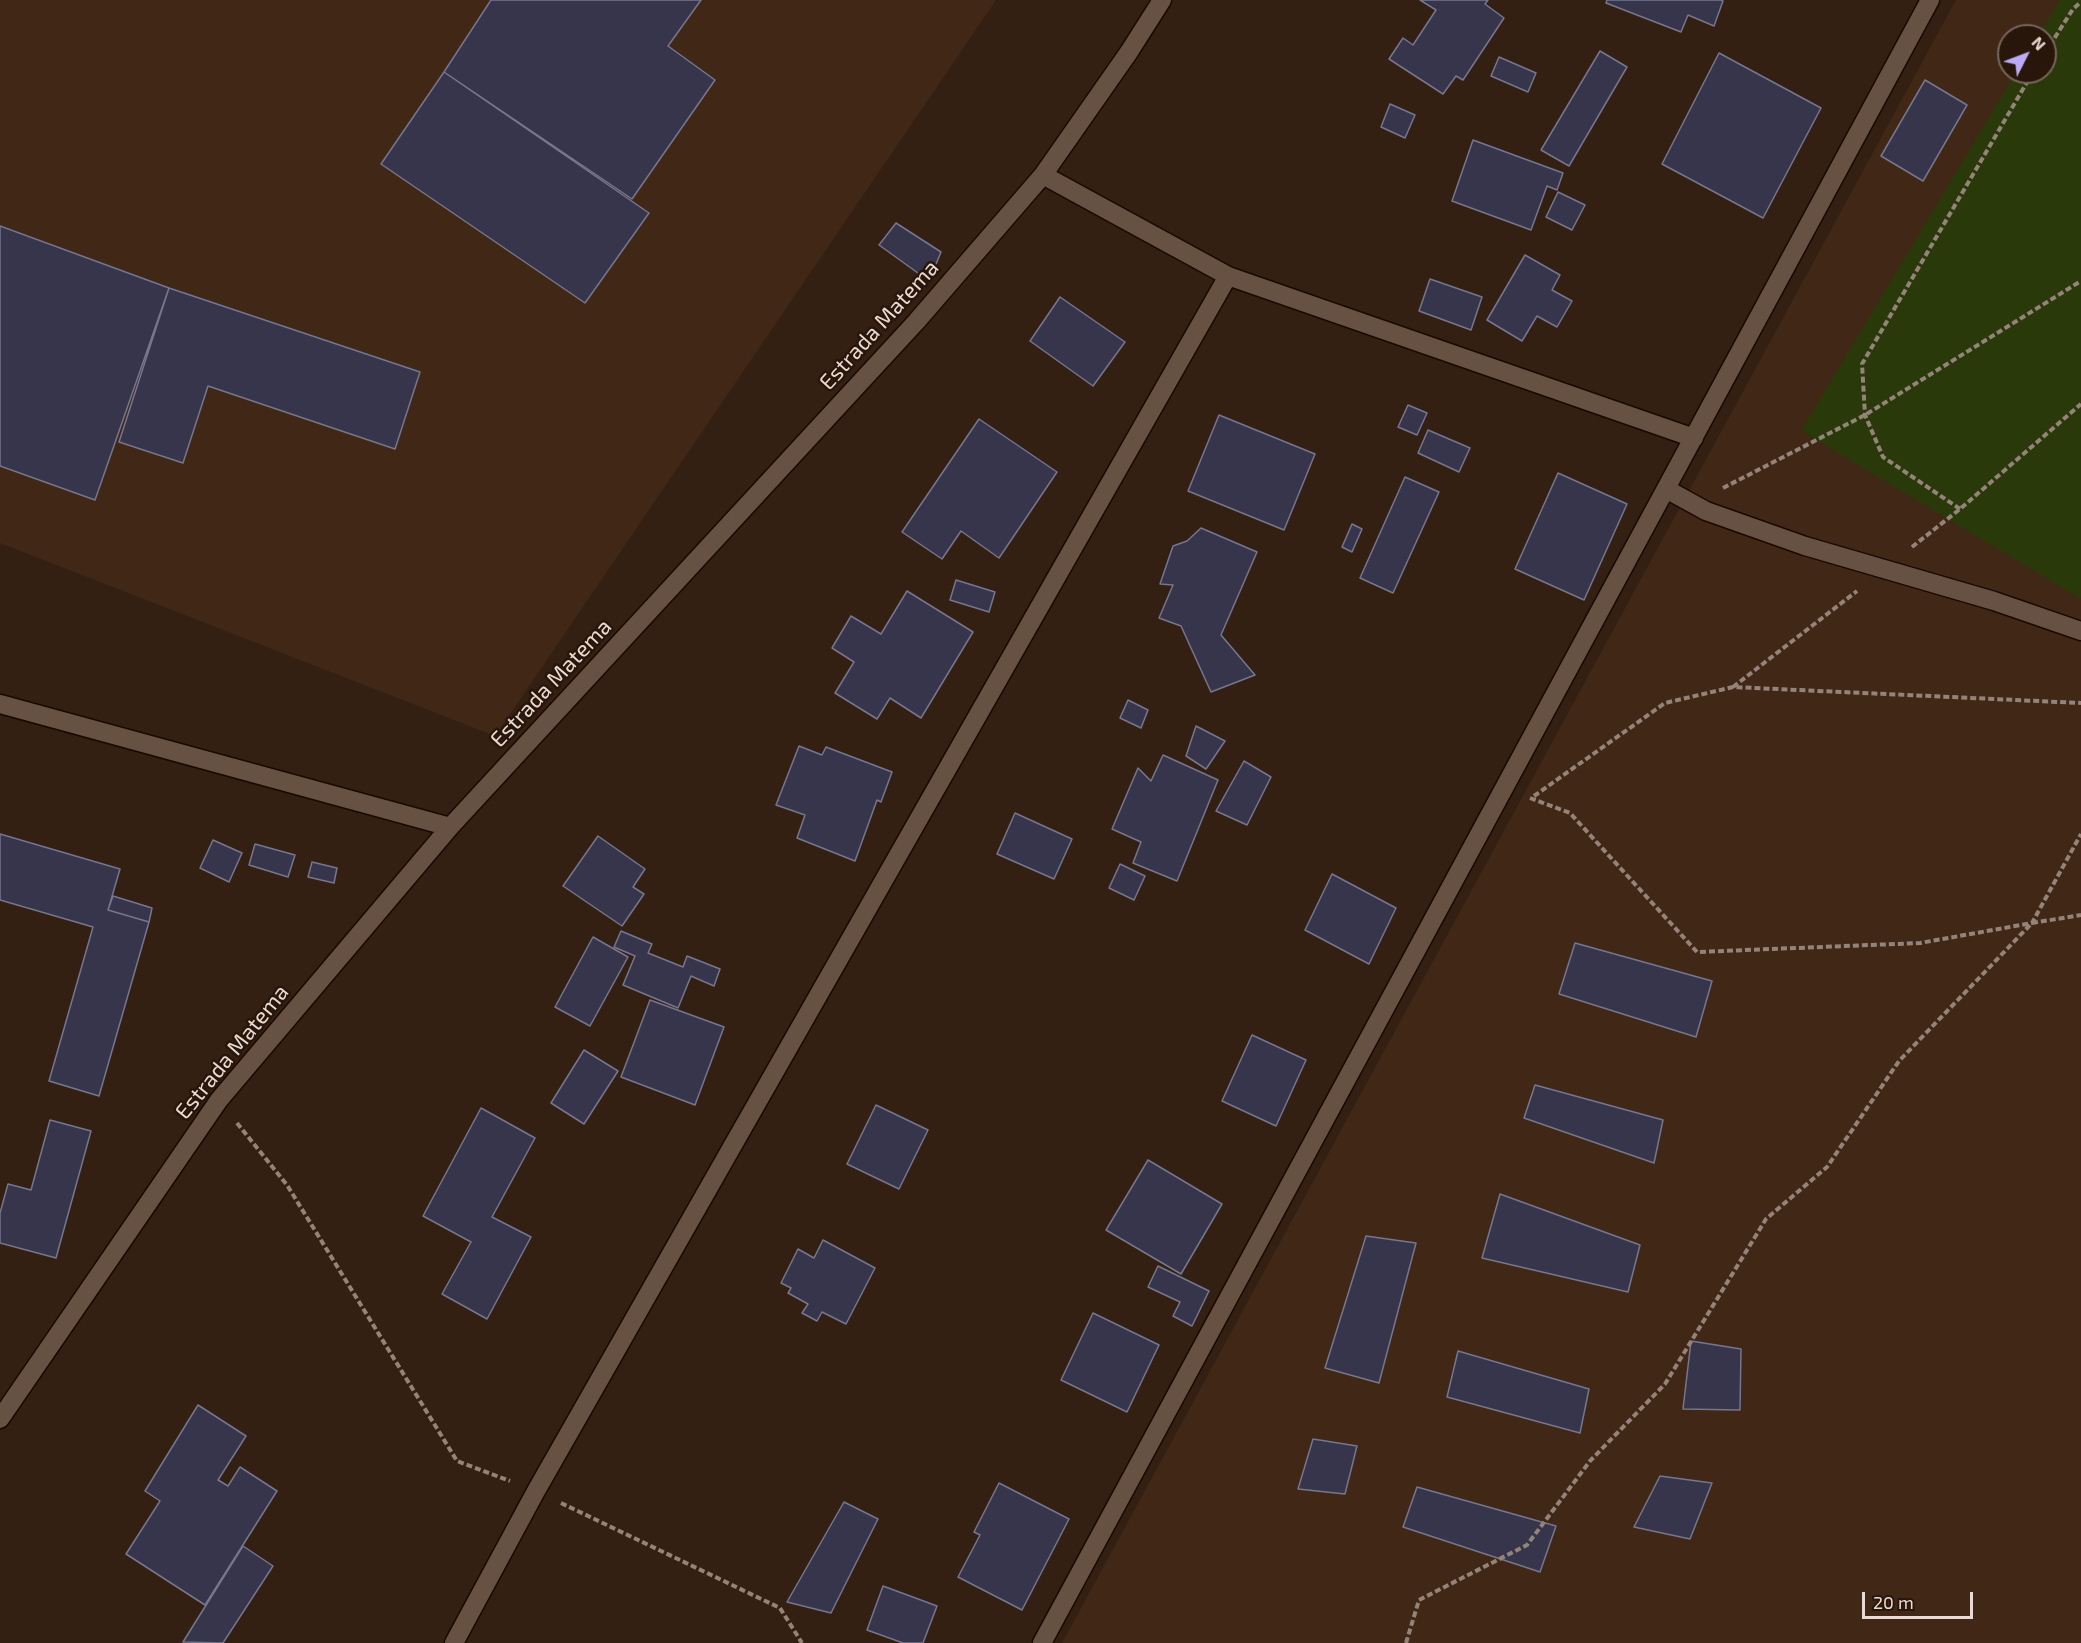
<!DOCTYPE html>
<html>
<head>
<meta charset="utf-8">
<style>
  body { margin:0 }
  #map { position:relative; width:2081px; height:1643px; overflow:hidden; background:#332013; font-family:"Exo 2",sans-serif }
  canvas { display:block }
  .north { position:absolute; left:1997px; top:24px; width:60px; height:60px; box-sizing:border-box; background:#29160a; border:2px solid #76655a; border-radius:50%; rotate:48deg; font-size:16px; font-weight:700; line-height:24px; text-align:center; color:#e9dbd3 }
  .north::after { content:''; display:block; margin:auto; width:21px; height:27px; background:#bbaaf6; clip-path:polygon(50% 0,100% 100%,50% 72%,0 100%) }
  .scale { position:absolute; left:1862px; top:1592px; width:111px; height:27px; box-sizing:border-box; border:3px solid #e9dbd3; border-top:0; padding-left:8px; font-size:18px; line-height:21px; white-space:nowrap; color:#e9dbd3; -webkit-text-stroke:4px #29160a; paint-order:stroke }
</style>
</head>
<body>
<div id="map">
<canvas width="2081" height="1643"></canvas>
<div class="north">N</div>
<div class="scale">20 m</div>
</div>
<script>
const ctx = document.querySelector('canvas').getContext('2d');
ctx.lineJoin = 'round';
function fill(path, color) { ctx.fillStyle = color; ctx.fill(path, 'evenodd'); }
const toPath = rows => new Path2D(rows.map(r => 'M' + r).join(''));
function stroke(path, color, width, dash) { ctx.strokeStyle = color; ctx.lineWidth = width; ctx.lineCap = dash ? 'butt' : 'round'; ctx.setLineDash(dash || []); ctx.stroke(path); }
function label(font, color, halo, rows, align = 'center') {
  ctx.font = font + ' "Exo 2",sans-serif'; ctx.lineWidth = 5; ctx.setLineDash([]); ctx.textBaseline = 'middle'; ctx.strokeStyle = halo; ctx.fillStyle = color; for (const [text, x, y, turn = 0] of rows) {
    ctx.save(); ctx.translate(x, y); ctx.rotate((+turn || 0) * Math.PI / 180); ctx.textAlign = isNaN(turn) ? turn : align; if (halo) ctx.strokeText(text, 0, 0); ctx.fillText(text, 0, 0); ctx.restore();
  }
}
fill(toPath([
  [0,0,996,0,495,736,0,543],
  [1956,0,2081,0,2081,1643,1062,1643],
  [2009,36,2045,36,2045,72,2009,72]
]), '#412716');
fill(toPath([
  [2060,0,2081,0,2081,599,1801,431,2016,72,2045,72,2045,36,2038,36]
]), '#2a3909');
const building = toPath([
  [491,0,701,0,668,46,715,80,632,199,444,72,491,0],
  [1420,0,1488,0,1485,4,1504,18,1463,80,1456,76,1443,94,1389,59,1403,38,1413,45,1436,10,1420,0],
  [1607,0,1721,0,1723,1,1714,26,1688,15,1681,32,1606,3,1607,0],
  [1600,51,1627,67,1569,166,1541,150,1600,51],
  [1719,53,1821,108,1763,218,1662,164,1719,53],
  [1499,57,1536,73,1528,92,1491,76,1499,57],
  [444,72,649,213,585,303,381,164,444,72],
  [1925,80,1967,105,1923,181,1881,156,1925,80],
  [1390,104,1415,115,1405,138,1381,127,1390,104],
  [1473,140,1563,173,1557,190,1547,186,1531,230,1452,201,1473,140],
  [1558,192,1585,205,1572,230,1546,217,1558,192],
  [896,223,941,252,929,281,879,245,896,223],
  [0,226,169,288,95,500,0,466,0,226],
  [1525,255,1560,275,1552,290,1572,301,1557,327,1537,316,1522,341,1487,320,1525,255],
  [1430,279,1482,297,1471,330,1419,311,1430,279],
  [169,288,420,372,395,449,208,386,183,463,119,442,169,288],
  [1060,297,1125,342,1093,386,1030,341,1060,297],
  [1408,405,1427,413,1417,435,1398,427,1408,405],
  [1219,415,1315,454,1284,530,1188,491,1219,415],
  [979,419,1057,472,999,558,961,531,942,559,902,532,979,419],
  [1428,430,1470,448,1459,472,1418,453,1428,430],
  [1558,473,1627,504,1584,600,1515,569,1558,473],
  [1405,477,1439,492,1393,593,1360,578,1405,477],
  [1352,524,1362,529,1352,552,1342,547,1352,524],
  [1201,528,1257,552,1221,635,1255,675,1211,692,1181,626,1159,618,1173,585,1160,584,1173,546,1187,541,1201,528],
  [956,580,995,592,989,612,950,600,956,580],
  [907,591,973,632,921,718,890,698,877,719,835,693,854,662,832,648,851,616,881,634,907,591],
  [1128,700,1148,710,1141,728,1120,718,1128,700],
  [1196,726,1225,741,1206,769,1186,756,1196,726],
  [799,746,822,755,826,747,892,772,881,802,877,800,855,861,797,838,805,815,776,805,799,746],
  [1163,755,1218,780,1177,881,1133,863,1141,842,1112,829,1138,768,1151,781,1163,755],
  [1244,761,1271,777,1247,825,1216,811,1244,761],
  [1015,813,1072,839,1054,879,997,854,1015,813],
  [0,834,120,869,108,910,149,922,99,1096,49,1081,93,927,0,900,0,834],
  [598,836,645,869,633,887,644,894,622,926,563,886,598,836],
  [213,840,242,853,229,882,200,868,213,840],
  [255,844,295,855,288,877,249,865,255,844],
  [312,862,337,868,334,883,308,877,312,862],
  [1120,864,1145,876,1134,900,1109,888,1120,864],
  [1332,874,1396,908,1369,964,1305,930,1332,874],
  [113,896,152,908,149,922,108,910,113,896],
  [621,931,652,944,648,953,683,967,687,956,720,969,714,986,691,976,678,1008,623,985,635,956,614,947,621,931],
  [593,937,628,957,590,1026,555,1007,593,937],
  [1575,943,1712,981,1696,1037,1559,994,1575,943],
  [650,1000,724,1027,695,1105,621,1077,650,1000],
  [1252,1035,1306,1060,1276,1126,1222,1101,1252,1035],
  [584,1050,618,1071,584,1124,551,1103,584,1050],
  [1535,1085,1663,1120,1654,1163,1524,1118,1535,1085],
  [876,1105,928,1130,899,1189,847,1164,876,1105],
  [481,1108,535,1138,492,1217,531,1237,487,1319,442,1294,471,1242,423,1216,481,1108],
  [50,1120,91,1131,56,1258,0,1243,0,1213,8,1184,31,1190,50,1120],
  [1148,1160,1222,1204,1181,1274,1106,1230,1148,1160],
  [1500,1194,1640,1245,1628,1292,1482,1258,1500,1194],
  [1366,1236,1416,1243,1379,1383,1325,1368,1366,1236],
  [823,1240,875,1268,846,1324,822,1312,817,1321,802,1313,808,1304,788,1293,791,1288,781,1283,798,1249,814,1258,823,1240],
  [1158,1266,1209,1291,1192,1326,1173,1316,1180,1302,1148,1287,1158,1266],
  [1093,1313,1159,1345,1127,1412,1061,1380,1093,1313],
  [1691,1341,1741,1349,1740,1410,1683,1409,1691,1341],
  [1458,1351,1589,1389,1580,1433,1447,1397,1458,1351],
  [198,1405,246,1436,218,1480,228,1486,240,1467,277,1491,205,1605,126,1554,160,1501,145,1491,198,1405],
  [1313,1439,1357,1446,1345,1494,1298,1489,1313,1439],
  [1660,1476,1712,1483,1690,1539,1634,1527,1660,1476],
  [999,1483,1069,1519,1022,1610,958,1577,980,1535,974,1532,999,1483],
  [1417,1487,1556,1526,1540,1572,1403,1527,1417,1487],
  [844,1502,878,1519,831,1613,787,1602,844,1502],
  [243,1546,273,1566,223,1643,183,1642,243,1546],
  [883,1586,937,1606,923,1643,903,1643,867,1630,883,1586]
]);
fill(building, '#36354b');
stroke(building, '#76768e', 1.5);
const minor = toPath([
  [1228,276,1694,438],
  [1666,489,1706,511,1805,546,1994,601,2081,631],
  [0,704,450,827],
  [0,1419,219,1100,450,827,916,322,1043,175,1129,52,1162,0],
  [454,1643,536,1491,1228,276,1043,175],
  [1042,1643,1930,0]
]);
stroke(minor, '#1a0901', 21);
stroke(toPath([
  [2045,53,2073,9,2081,2],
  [1723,488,1865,415,2081,281],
  [1960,509,1883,457,1865,415,1862,364,2033,72],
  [1912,547,1960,509,2081,404],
  [1733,687,1857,591],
  [1534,796,1665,703,1733,687,2081,703],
  [1530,798,1570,813,1697,952,1920,943,2032,923,2081,834],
  [237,1123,287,1185,457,1461,510,1481],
  [561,1503,780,1608,802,1643],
  [1406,1643,1419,1600,1527,1545,1590,1461,1665,1384,1766,1219,1827,1167,1899,1061,2032,923,2081,915]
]), '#948379', 4, [6, 3]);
stroke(minor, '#675143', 18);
label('22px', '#e9dbd3', '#29160a', [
  ["Estrada Matema",879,325,-48],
  ["Estrada Matema",551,683,-47],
  ["Estrada Matema",232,1052,-51]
]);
</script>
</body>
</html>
